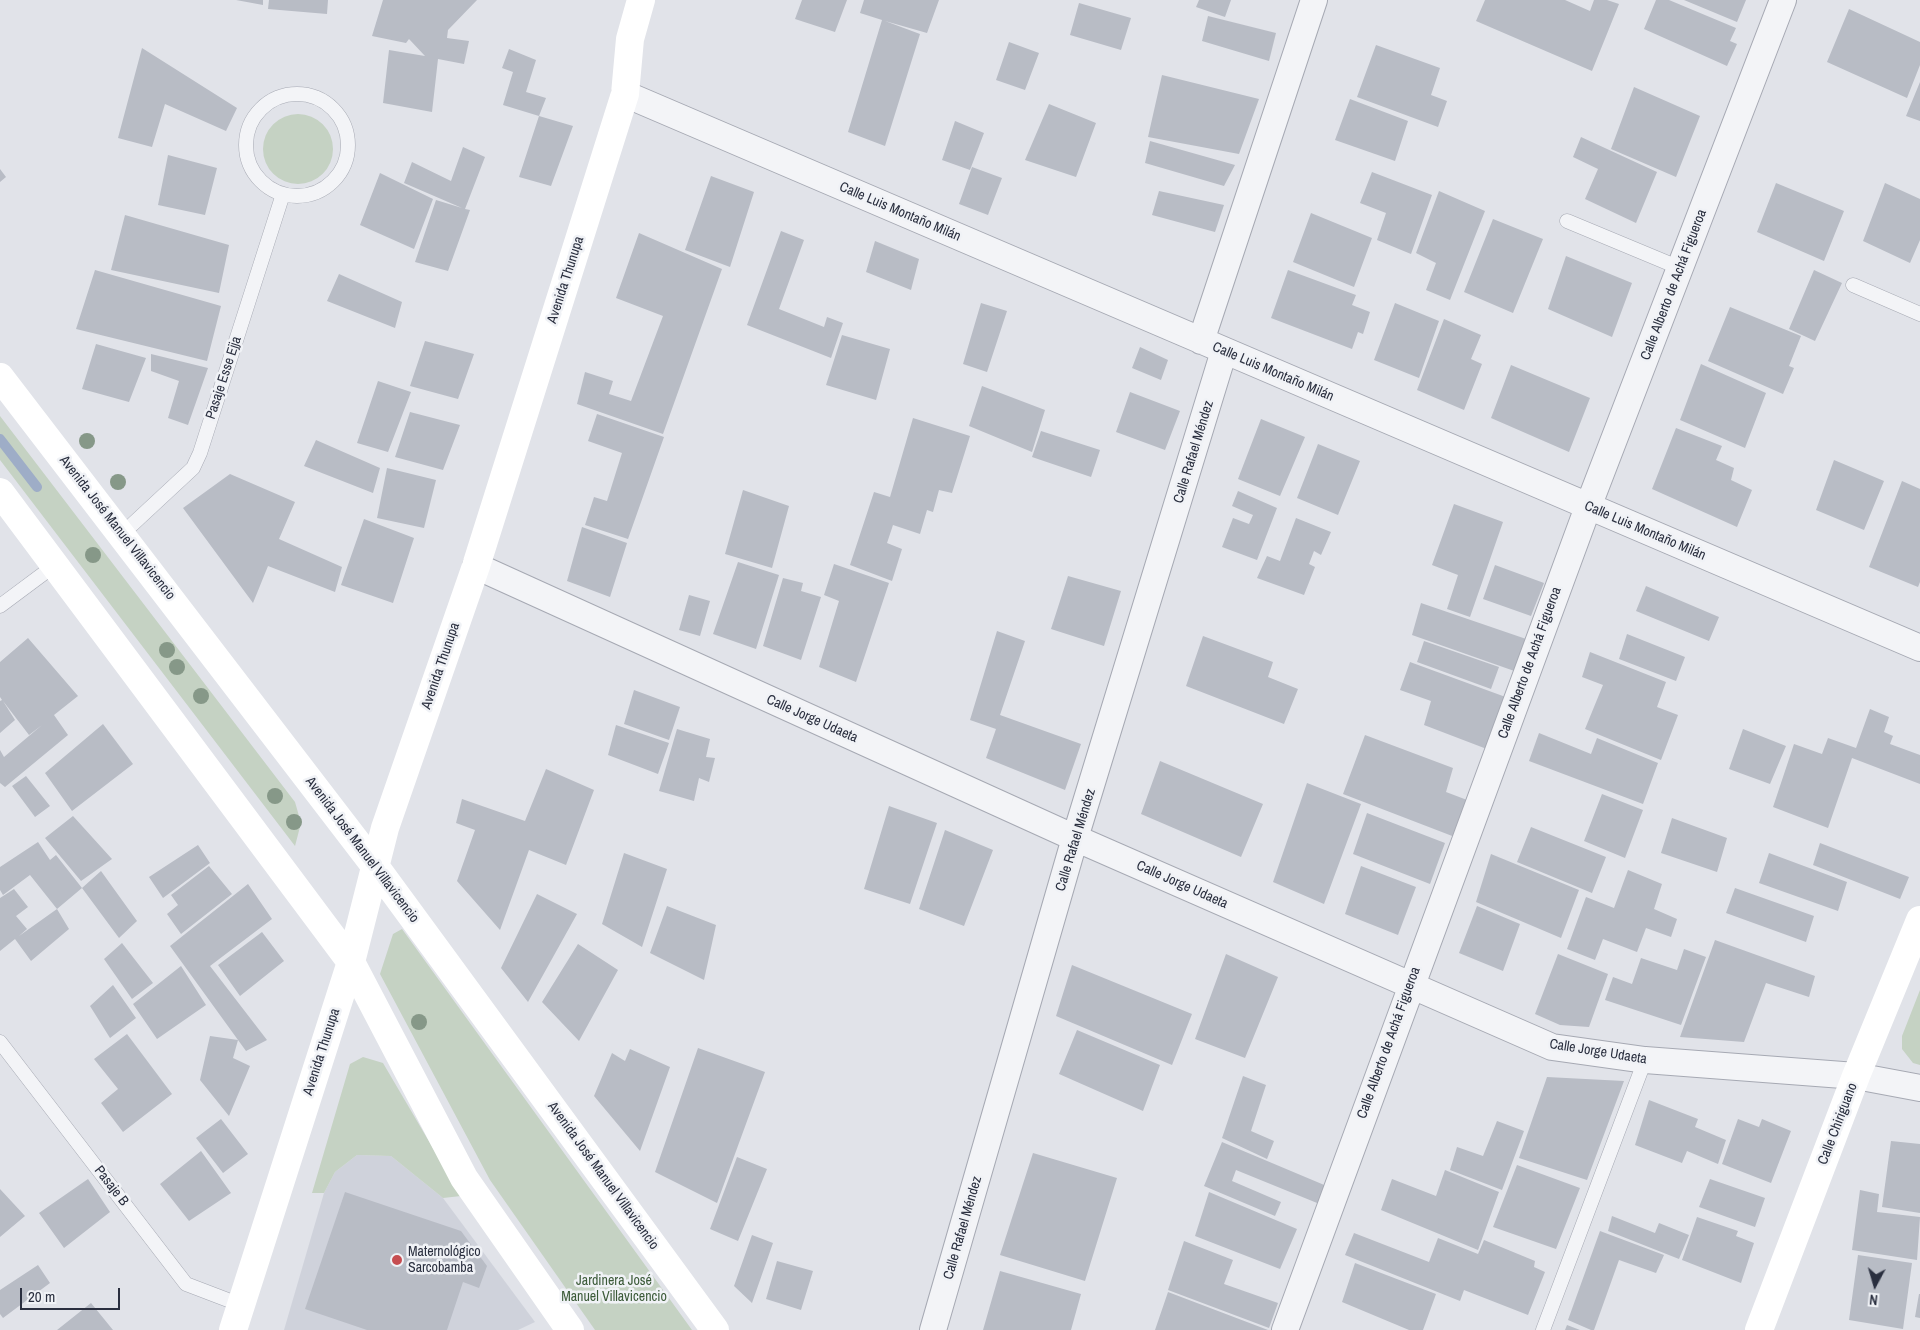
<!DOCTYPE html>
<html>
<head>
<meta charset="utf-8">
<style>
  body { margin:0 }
  #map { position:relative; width:1920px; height:1330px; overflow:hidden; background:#e1e3e9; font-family:"Archivo Narrow",sans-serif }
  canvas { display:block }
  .north { position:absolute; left:1850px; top:1260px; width:50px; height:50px; -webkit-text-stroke:4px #f0f2f6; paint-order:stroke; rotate:186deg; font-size:14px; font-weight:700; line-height:20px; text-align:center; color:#2a2f3f }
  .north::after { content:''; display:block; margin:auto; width:18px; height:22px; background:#2a2f3f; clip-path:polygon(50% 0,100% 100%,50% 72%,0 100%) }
  .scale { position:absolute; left:20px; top:1288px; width:100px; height:22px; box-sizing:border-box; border:2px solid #2a2f3f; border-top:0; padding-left:6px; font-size:15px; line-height:18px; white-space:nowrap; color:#2a2f3f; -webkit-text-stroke:4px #f0f2f6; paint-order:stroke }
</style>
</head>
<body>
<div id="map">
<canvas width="1920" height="1330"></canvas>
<div class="north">N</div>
<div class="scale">20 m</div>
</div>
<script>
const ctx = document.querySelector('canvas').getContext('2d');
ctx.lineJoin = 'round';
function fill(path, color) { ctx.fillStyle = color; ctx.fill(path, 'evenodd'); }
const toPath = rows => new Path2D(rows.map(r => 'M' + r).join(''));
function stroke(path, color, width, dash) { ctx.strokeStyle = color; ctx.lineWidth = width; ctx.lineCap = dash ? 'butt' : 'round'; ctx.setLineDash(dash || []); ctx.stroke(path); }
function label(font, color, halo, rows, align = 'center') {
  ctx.font = font + ' "Archivo Narrow",sans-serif'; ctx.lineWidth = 5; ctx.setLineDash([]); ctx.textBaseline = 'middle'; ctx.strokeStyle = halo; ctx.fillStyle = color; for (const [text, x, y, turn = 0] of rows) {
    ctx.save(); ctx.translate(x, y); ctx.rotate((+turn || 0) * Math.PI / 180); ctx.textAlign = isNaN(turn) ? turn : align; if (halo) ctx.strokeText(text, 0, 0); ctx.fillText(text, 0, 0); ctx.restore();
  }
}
fill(toPath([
  [357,1155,391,1156,443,1198,535,1322,518,1330,284,1330,324,1193,335,1172]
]), '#cfd2db');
fill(toPath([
  '263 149a35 35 0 1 1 70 0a35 35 0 1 1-70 0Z',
  [0,416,295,802,301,823,295,846,0,460],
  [402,929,692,1330,595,1330,490,1180,380,974,393,934],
  [1920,990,1920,1065,1913,1063,1902,1049,1902,1036],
  [363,1057,383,1063,461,1196,443,1198,391,1156,357,1155,335,1172,324,1193,312,1193,350,1064]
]), '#c5d2c3');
stroke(toPath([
  [0,439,37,487]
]), '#9eadc7', 10);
fill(toPath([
  [236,0,263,0,263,5],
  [269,0,328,0,327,14,268,9],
  [383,0,477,0,448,30,447,38,469,41,464,64,438,59,432,112,383,103,389,50,425,56,409,39,406,43,372,36],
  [802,0,847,0,835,32,795,19],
  [864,0,939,0,927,33,885,21,920,34,885,146,848,132,882,20,860,13],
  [1199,0,1231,0,1225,17,1196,7],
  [1485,0,1565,0,1590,11,1594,0,1607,0,1619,4,1592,71,1476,21],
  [1656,0,1669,0,1736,28,1730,41,1737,44,1727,66,1644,29],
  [1684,0,1746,0,1737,22],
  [1079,3,1131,18,1121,50,1070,35],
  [1849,9,1920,42,1920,65,1907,98,1827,62],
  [1208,16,1276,33,1269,61,1202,41],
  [1009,42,1039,53,1025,90,996,80],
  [1376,45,1440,68,1431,95,1447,101,1438,127,1357,97],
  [142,48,237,108,226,131,165,104,152,147,118,138],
  [509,49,536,60,526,92,546,98,539,116,503,105,513,72,502,68],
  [1162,75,1259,99,1239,154,1148,137],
  [1920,82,1920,121,1906,116],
  [1634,87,1700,116,1676,177,1611,149],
  [1350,99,1408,121,1395,161,1335,140],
  [1049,104,1096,123,1076,177,1025,160],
  [539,116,573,126,551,186,519,177],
  [955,121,984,133,970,170,942,160],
  [1581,137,1657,172,1636,223,1585,199,1598,169,1573,157],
  [1150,141,1235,165,1224,186,1145,163],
  [463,147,485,157,465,209,470,210,448,271,415,262,436,200,462,208,404,183,412,162,451,181],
  [168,155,217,168,205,215,158,205],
  [972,167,1002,178,988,215,959,204],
  [0,169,6,177,0,182],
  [1372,172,1432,195,1411,254,1377,240,1386,213,1360,203],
  [380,173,433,199,414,249,360,225],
  [711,176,754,192,730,267,685,250],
  [1776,183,1844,211,1824,261,1757,232],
  [1885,183,1920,199,1920,240,1910,263,1863,241],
  [1159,191,1224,205,1215,232,1152,215],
  [1439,191,1485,211,1450,300,1426,290,1436,263,1416,253],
  [1311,213,1372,238,1354,287,1293,262],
  [125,215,229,245,219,293,111,270],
  [1493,219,1543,239,1513,313,1464,292],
  [781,231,804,240,779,309,824,327,827,317,843,323,831,358,747,325],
  [639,233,722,269,663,434,577,404,585,372,613,381,609,394,631,401,663,316,616,298],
  [875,241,919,259,911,290,866,272],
  [1566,256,1632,283,1612,337,1548,309],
  [95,270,221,306,207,361,76,329],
  [1288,270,1356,295,1352,305,1370,312,1363,334,1358,332,1352,349,1271,318],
  [1814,270,1842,283,1815,341,1789,329],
  [339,274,402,302,395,328,327,301],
  [981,303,1007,311,987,372,963,364],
  [1395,303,1439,321,1419,378,1374,360],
  [1730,307,1801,336,1789,366,1794,368,1783,394,1708,361],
  [1444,319,1481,335,1471,359,1482,364,1464,410,1417,390],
  [842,335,890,349,876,400,826,385],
  [425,341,474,354,458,399,410,386],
  [96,344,146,358,129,402,82,389],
  [1140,347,1168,360,1161,380,1132,368],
  [151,354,208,368,188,425,168,418,179,381,151,371],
  [1701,364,1766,393,1745,448,1680,420],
  [1511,365,1590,398,1569,452,1491,418],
  [378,381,411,392,388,452,357,443],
  [982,386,1045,410,1032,452,969,426],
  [1130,392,1180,411,1165,450,1116,432],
  [410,412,460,425,443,470,395,457],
  [597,414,664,437,628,539,585,525,594,497,607,501,622,453,588,441],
  [913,418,970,436,952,493,939,490,933,512,927,510,920,534,893,525,887,543,902,549,892,581,850,565,874,492,890,497],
  [1261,419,1305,437,1280,496,1238,479],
  [1676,428,1722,446,1716,460,1734,468,1731,480,1752,490,1737,527,1652,489],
  [1041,431,1100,450,1091,477,1032,457],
  [316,440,380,468,373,493,304,466],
  [1318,444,1360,461,1338,515,1297,498],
  [1834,460,1884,481,1864,530,1816,510],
  [387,468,436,480,424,528,377,518],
  [230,474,295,502,279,539,342,567,335,592,268,566,253,603,183,508],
  [1902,481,1920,489,1920,582,1918,587,1869,567],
  [743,490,789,506,772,568,725,554],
  [1238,491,1277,508,1257,560,1222,547,1233,518,1249,524,1253,515,1232,506],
  [1454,504,1503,522,1470,617,1447,609,1458,575,1432,565],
  [1296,518,1331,532,1321,555,1314,551,1309,564,1315,567,1304,595,1257,578,1267,556,1280,561],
  [364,519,414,538,393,603,341,585],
  [582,527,627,543,610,597,567,581],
  [738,562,779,575,756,649,713,634],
  [834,564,889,583,856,682,819,667,839,601,824,595],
  [1495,565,1544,583,1531,616,1483,599],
  [1068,576,1121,591,1104,646,1051,629],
  [783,578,803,583,801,591,821,597,801,660,763,646],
  [1646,586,1719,617,1709,641,1636,611],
  [689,595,710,601,700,636,679,630],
  [1421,603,1532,641,1520,673,1412,635],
  [997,631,1025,641,1000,715,1081,744,1065,790,986,758,996,729,970,720],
  [1627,634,1685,657,1676,681,1619,659],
  [1203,636,1273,662,1268,677,1298,689,1284,724,1186,686],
  [28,638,78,696,54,715,68,735,5,787,0,783,0,750,4,757,42,725,29,735,3,701,15,720,0,733,0,701,2,700,0,697,0,662],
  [1424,641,1499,667,1491,689,1417,662],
  [1590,652,1666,682,1657,707,1678,715,1661,760,1585,729,1603,685,1582,677],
  [1410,662,1511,699,1492,751,1424,725,1431,701,1400,690],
  [634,690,680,707,669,740,624,724],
  [1870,709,1889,717,1884,732,1893,736,1890,744,1920,755,1920,784,1852,758,1828,828,1773,807,1794,744,1822,754,1828,738,1856,748],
  [103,724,133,764,72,811,45,773],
  [616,725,669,743,658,774,608,755],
  [677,729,710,739,706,757,715,758,709,782,699,778,694,801,659,791],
  [1743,729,1786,746,1770,784,1729,769],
  [1539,733,1591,754,1597,738,1658,763,1643,804,1529,761],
  [1365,735,1453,768,1446,792,1475,803,1460,839,1343,794],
  [1160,761,1263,804,1241,857,1141,814],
  [546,769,594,790,566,865,529,850,500,930,457,881,475,830,456,823,462,799,525,821],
  [26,776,50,806,35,817,12,786],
  [1307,783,1361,804,1324,904,1273,882],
  [1602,794,1643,810,1625,858,1584,841],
  [889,806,937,823,910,904,864,889],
  [1367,813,1445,843,1430,884,1353,854],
  [73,816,112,859,81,881,45,838],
  [1672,818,1727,838,1717,872,1661,853],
  [1531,827,1606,857,1592,893,1517,862],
  [945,830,993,850,964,926,919,909],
  [38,842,50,860,56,855,82,888,101,871,137,921,119,938,82,888,57,909,69,929,31,961,15,939,0,951,0,898,14,889,28,907,16,916,27,929,19,936,57,909,30,875,3,895,0,890,0,867],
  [1820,843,1909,877,1900,899,1813,865],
  [198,845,210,863,163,898,149,877],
  [624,853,667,869,642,947,602,924],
  [1769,853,1847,882,1838,911,1759,883],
  [1491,854,1579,890,1561,938,1476,902],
  [209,866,232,894,181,934,167,914,178,905,171,895],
  [1361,866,1416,887,1398,935,1345,914],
  [1628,870,1662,884,1654,909,1677,919,1671,937,1646,928,1637,952,1603,939,1595,960,1567,949,1586,897,1614,908],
  [248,884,272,919,210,966,267,1040,246,1051,238,1040,233,1058,250,1066,229,1116,200,1080,210,1036,238,1040,170,946],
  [1735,888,1814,916,1806,942,1726,913],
  [537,894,577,914,528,1002,501,968],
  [667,906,716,925,704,980,650,953],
  [1477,906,1520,924,1503,971,1459,953],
  [262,932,284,961,240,996,218,965],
  [1715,940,1815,976,1809,997,1766,983,1744,1042,1680,1037],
  [122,943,153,983,132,999,104,959],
  [578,944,618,970,579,1041,542,1002],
  [1684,949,1706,957,1681,1025,1605,1000,1613,977,1632,984,1641,958,1677,970],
  [1226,954,1278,977,1245,1058,1195,1039],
  [1558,954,1608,974,1589,1027,1560,1025,1535,1014],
  [1072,965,1192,1014,1172,1065,1056,1016],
  [181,966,206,1005,157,1039,133,1004],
  [113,985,136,1018,110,1038,90,1006],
  [1077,1030,1160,1065,1143,1111,1059,1074],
  [127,1034,172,1094,123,1132,101,1103,118,1089,94,1059],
  [698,1048,765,1072,717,1203,655,1172],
  [630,1049,670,1067,640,1151,594,1096,612,1053,625,1061],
  [1243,1076,1266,1085,1251,1131,1274,1141,1267,1159,1222,1138],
  [1547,1077,1624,1081,1587,1180,1519,1158],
  [1649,1100,1698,1119,1695,1127,1726,1140,1718,1164,1687,1151,1682,1163,1635,1145],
  [221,1119,248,1154,223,1173,196,1138],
  [1738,1119,1759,1127,1762,1119,1791,1131,1771,1183,1722,1164],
  [1497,1121,1524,1131,1502,1190,1450,1170,1457,1147,1483,1156],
  [1891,1141,1920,1144,1920,1213,1882,1207],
  [1222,1142,1329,1187,1322,1205,1236,1170,1232,1181,1281,1202,1275,1216,1204,1186],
  [201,1151,231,1193,189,1221,160,1184],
  [1033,1153,1117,1178,1085,1281,1000,1255],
  [737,1157,767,1169,738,1241,710,1229],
  [1517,1165,1580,1188,1556,1249,1493,1227],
  [1445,1170,1499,1192,1478,1250,1381,1210,1392,1179,1436,1196],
  [88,1179,110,1212,64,1248,39,1213],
  [1710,1179,1765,1198,1755,1227,1699,1207],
  [0,1189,25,1216,0,1237],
  [1860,1190,1879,1194,1877,1212,1920,1217,1917,1260,1852,1250],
  [345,1192,461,1231,487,1266,479,1288,463,1282,447,1330,367,1330,305,1309],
  [1209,1192,1297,1229,1280,1269,1195,1236],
  [1612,1216,1655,1233,1659,1223,1689,1235,1679,1259,1608,1231],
  [1697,1217,1738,1231,1736,1236,1754,1243,1741,1283,1682,1260],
  [1600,1231,1664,1255,1656,1273,1619,1260,1594,1330,1591,1330,1568,1320],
  [1354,1233,1429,1262,1438,1238,1478,1254,1484,1240,1535,1261,1534,1267,1545,1272,1528,1315,1464,1290,1460,1301,1345,1255],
  [752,1235,773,1243,752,1303,734,1286],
  [1184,1241,1233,1260,1224,1284,1278,1303,1269,1328,1168,1290],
  [1858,1255,1912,1263,1903,1329,1849,1320],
  [777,1261,813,1271,801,1310,766,1299],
  [1355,1263,1436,1294,1423,1330,1409,1330,1342,1302],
  [38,1265,50,1283,3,1318,0,1314,0,1290],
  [1000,1271,1081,1294,1071,1330,983,1330],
  [1168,1292,1268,1330,1155,1330],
  [1919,1294,1920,1294,1920,1318,1915,1317],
  [91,1303,113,1330,57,1330],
  [1567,1325,1580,1330,1565,1330]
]), '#b8bcc5');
const lane = toPath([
  '246 145a51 51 0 1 1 102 0a51 51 0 1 1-102 0Z',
  [1567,221,1680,268],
  [1853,285,1920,314],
  [122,534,193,468,200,453,283,194],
  [0,606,55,565],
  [0,1042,186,1284,241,1305],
  [1543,1330,1645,1060]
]);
const street = toPath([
  [625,94,1920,648],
  [1201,341,1314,0],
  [476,566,1075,838,1552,1047,1645,1060,1856,1076,1920,1088],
  [933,1330,1075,838,1224,351],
  [1285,1330,1588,507,1783,0]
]);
stroke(lane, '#a6a9b3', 15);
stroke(street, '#a6a9b3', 28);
stroke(lane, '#f3f4f7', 14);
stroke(street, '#f3f4f7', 26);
stroke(toPath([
  [0,377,375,866,715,1330],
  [0,492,351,962,464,1178,570,1330],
  [233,1330,351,962,385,828,476,566,625,94,630,39,641,0],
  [1759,1330,1856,1076,1920,920]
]), '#fff', 28);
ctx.fillStyle = '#869888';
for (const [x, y] of [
  [87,441],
  [118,482],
  [93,555],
  [167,650],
  [177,667],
  [201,696],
  [275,796],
  [294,822],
  [419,1022]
]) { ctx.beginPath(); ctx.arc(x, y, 8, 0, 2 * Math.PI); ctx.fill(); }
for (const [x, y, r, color] of [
  [397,1260,6,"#c64d51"]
]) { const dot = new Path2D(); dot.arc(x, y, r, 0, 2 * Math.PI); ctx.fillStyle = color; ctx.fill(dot); stroke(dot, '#f0f2f6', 2); }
label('14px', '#2a2f3f', '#f0f2f6', [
  ["Calle Luis Montaño Milán",900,212,23],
  ["Avenida Thunupa",566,280,-72],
  ["Calle Alberto de Achá Figueroa",1674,285,-69],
  ["Calle Luis Montaño Milán",1273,372,23],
  ["Pasaje Esse Ejja",224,378,-72],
  ["Calle Rafael Méndez",1194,452,-73],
  ["Avenida José Manuel Villavicencio",117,528,52],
  ["Calle Luis Montaño Milán",1645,531,23],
  ["Calle Alberto de Achá Figueroa",1530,663,-70],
  ["Avenida Thunupa",441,666,-71],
  ["Calle Jorge Udaeta",812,719,24],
  ["Calle Rafael Méndez",1076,840,-73],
  ["Avenida José Manuel Villavicencio",362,850,53],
  ["Calle Jorge Udaeta",1182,885,24],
  ["Calle Alberto de Achá Figueroa",1389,1043,-70],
  ["Avenida Thunupa",322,1052,-72],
  ["Calle Jorge Udaeta",1598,1052,9],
  ["Calle Chiriguano",1838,1124,-69],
  ["Avenida José Manuel Villavicencio",603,1176,54],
  ["Pasaje B",111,1186,52],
  ["Calle Rafael Méndez",963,1228,-74]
]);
label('14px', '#2a2f3f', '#f0f2f6', [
  ["Maternológico",408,1252],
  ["Sarcobamba",408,1268]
], 'left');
label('14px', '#3b5a38', '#f0f2f6', [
  ["Jardinera José",614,1281],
  ["Manuel Villavicencio",614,1297]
]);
</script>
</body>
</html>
